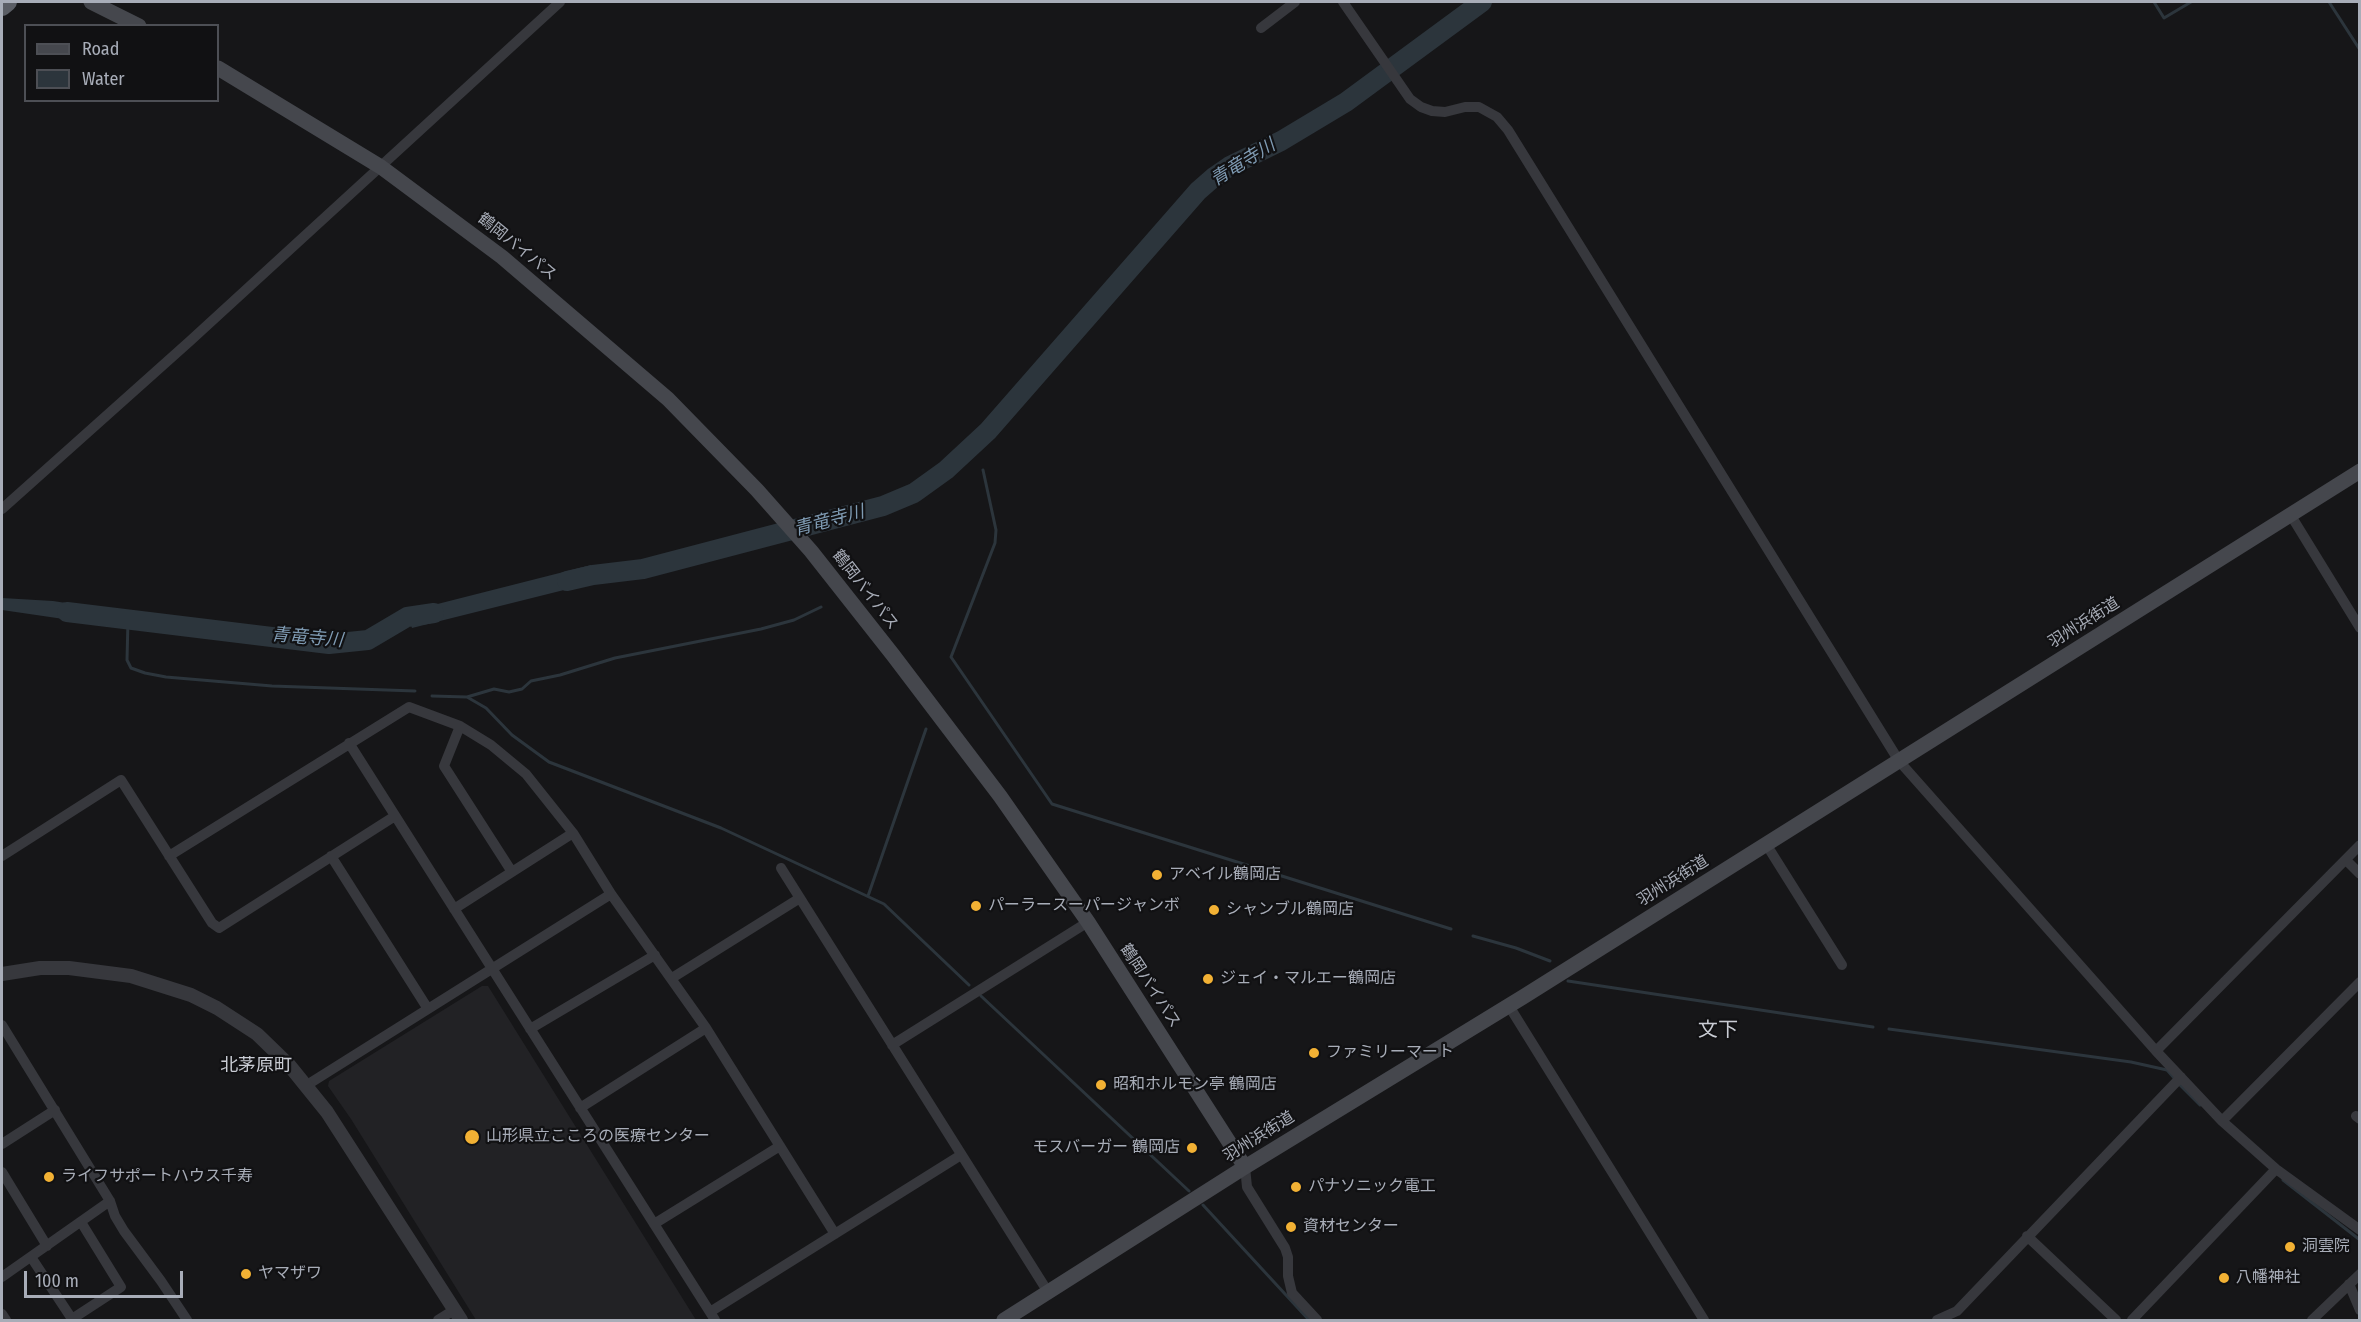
<!DOCTYPE html>
<html>
<head>
<meta charset="utf-8">
<style>
  body { margin:0 }
  #map { position:relative; width:2361px; height:1322px; overflow:hidden; background:#161618; font-family:"Fira Sans Condensed",sans-serif }
  canvas { display:block }
  .frame { position:absolute; inset:0; border:3px solid #a8adb8; pointer-events:none }
  .legend { position:absolute; left:24px; top:24px; width:195px; height:78px; box-sizing:border-box; background:#111113; border:2px solid #4d4f55; margin:0; padding:8px 10px; list-style:none; font-size:18px; color:#a8adb8 }
  .legend li { display:flex; align-items:center; gap:12px; height:30px }
  .legend b { width:30px; border:2px solid #4d4f55 }
  .scale { position:absolute; left:24px; top:1271px; width:159px; height:27px; box-sizing:border-box; border:3px solid #a8adb8; border-top:0; padding-left:8px; font-size:18px; line-height:21px; white-space:nowrap; color:#a8adb8; -webkit-text-stroke:4px #111113; paint-order:stroke }
</style>
</head>
<body>
<div id="map">
<canvas width="2361" height="1322"></canvas>
<div class="frame"></div>
<ul class="legend">
<li><b style="height:8px;background:#45474d"></b>Road</li>
<li><b style="height:16px;background:#2c353c"></b>Water</li>
</ul>
<div class="scale">100 m</div>
</div>
<script>
const ctx = document.querySelector('canvas').getContext('2d');
ctx.lineJoin = 'round';
function fill(path, color) { ctx.fillStyle = color; ctx.fill(path, 'evenodd'); }
const toPath = rows => new Path2D(rows.map(r => 'M' + r).join(''));
function stroke(path, color, width, dash) { ctx.strokeStyle = color; ctx.lineWidth = width; ctx.lineCap = dash ? 'butt' : 'round'; ctx.setLineDash(dash || []); ctx.stroke(path); }
function label(font, color, halo, rows, align = 'center') {
  ctx.font = font + ' "Fira Sans Condensed","Noto Sans JP",sans-serif'; ctx.lineWidth = 4.5; ctx.setLineDash([]); ctx.textBaseline = 'middle'; ctx.strokeStyle = halo; ctx.fillStyle = color; for (const [text, x, y, turn = 0] of rows) {
    ctx.save(); ctx.translate(x, y); ctx.rotate((+turn || 0) * Math.PI / 180); ctx.textAlign = isNaN(turn) ? turn : align; if (halo) ctx.strokeText(text, 0, 0); ctx.fillText(text, 0, 0); ctx.restore();
  }
}
fill(toPath([
  [482,986,488,986,696,1320,476,1320,351,1119,328,1086,329,1081]
]), '#222225');
fill(toPath([
  [591,565,596,582,412,628,406,612],
  [2,598,53,601,92,607,91,623,2,610]
]), '#2c353c');
stroke(toPath([
  [2154,2,2164,18,2191,2],
  [2329,2,2360,50],
  [976,442,977,452],
  [983,470,996,530,995,543,951,657,1052,804,1451,929],
  [128,620,127,660,131,668,145,673,166,677,272,686,415,691],
  [432,696,467,697,494,689,509,692,522,689,531,681,560,675,615,658,761,629,794,620,821,607],
  [467,697,486,708,512,735,549,762,721,828,884,904,969,985],
  [868,896,926,729],
  [1473,936,1516,948,1550,961],
  [1568,981,1873,1027],
  [981,996,1189,1191],
  [1889,1029,2131,1062,2167,1070,2175,1079],
  [2179,1084,2200,1105],
  [2283,1180,2360,1240],
  [1203,1205,1309,1320]
]), '#2c353c', 3);
stroke(toPath([
  [567,581,593,575,643,569,883,506,914,493,946,470,988,431,1198,191,1214,177,1230,166,1281,141,1346,102,1482,2],
  [67,612,329,644,368,640,407,617,434,613]
]), '#2c353c', 20);
stroke(toPath([
  [1343,2,1410,99,1421,107,1432,111,1445,112,1465,107,1479,107,1497,117,1508,130,1899,761,2156,1051,2222,1121,2276,1169,2360,1230],
  [1261,28,1295,2],
  [2,509,190,341,560,2],
  [2290,514,2360,628],
  [460,726,444,766,512,872],
  [349,743,715,1320],
  [1766,844,1842,965],
  [2,856,121,780,212,923,219,928,395,816],
  [169,856,409,707,460,726,491,745,526,774,573,833,611,894,706,1028,835,1234],
  [331,856,428,1009],
  [2346,860,2360,874],
  [781,868,1048,1292],
  [454,909,573,833],
  [672,978,800,898],
  [1509,1006,1704,1320],
  [2,1025,110,1201,115,1216,124,1231,161,1281,187,1320],
  [530,1029,655,955],
  [892,1045,1088,922],
  [2156,1051,2360,845],
  [307,1085,611,894],
  [580,1108,706,1028],
  [2356,1116,2360,1119],
  [2222,1121,2360,982],
  [2,1144,55,1110],
  [1245,1167,1247,1187,1285,1248,1288,1257,1288,1276,1292,1293,1317,1320],
  [2,1172,47,1246],
  [654,1224,780,1146],
  [2027,1236,2116,1320],
  [31,1257,72,1319,121,1287,81,1222],
  [2,1277,110,1201],
  [2349,1284,2360,1310],
  [710,1312,961,1155],
  [2,1314,6,1320],
  [438,1320,454,1310],
  [1937,1320,1957,1311,2181,1077],
  [2132,1320,2276,1169],
  [2312,1320,2360,1274]
]), '#37383d', 10);
stroke(toPath([
  [2,974,40,968,69,968,131,976,191,995,217,1008,257,1034,289,1065,327,1112,461,1320]
]), '#37383d', 14);
stroke(toPath([
  [91,2,139,26],
  [218,68,381,167,502,257,668,399,757,490,811,551,893,655,1000,796,1088,922,1245,1167],
  [1004,1320,1245,1167,1523,997,2360,471]
]), '#45474d', 15);
stroke(toPath([
  [2,7,8,2]
]), '#5b5e65', 18);
for (const [x, y, r, color] of [
  [1157,875,6,"#f2b134"],
  [976,906,6,"#f2b134"],
  [1214,910,6,"#f2b134"],
  [1208,979,6,"#f2b134"],
  [1314,1053,6,"#f2b134"],
  [1101,1085,6,"#f2b134"],
  [472,1137,8,"#f2b134"],
  [1192,1148,6,"#f2b134"],
  [49,1177,6,"#f2b134"],
  [1296,1187,6,"#f2b134"],
  [1291,1227,6,"#f2b134"],
  [2290,1247,6,"#f2b134"],
  [246,1274,6,"#f2b134"],
  [2224,1278,6,"#f2b134"]
]) { const dot = new Path2D(); dot.arc(x, y, r, 0, 2 * Math.PI); ctx.fillStyle = color; ctx.fill(dot); stroke(dot, '#111113', 2); }
label('16px', '#a8adb8', '#111113', [
  ["鶴岡バイパス",517,247,39],
  ["鶴岡バイパス",865,590,52],
  ["羽州浜街道",2084,623,-32],
  ["羽州浜街道",1673,881,-32],
  ["鶴岡バイパス",1150,986,57],
  ["羽州浜街道",1259,1137,-32]
]);
label('16px', '#a8adb8', '#111113', [
  ["アベイル鶴岡店",1169,875],
  ["パーラースーパージャンボ",988,906],
  ["シャンブル鶴岡店",1226,910],
  ["ジェイ・マルエー鶴岡店",1220,979],
  ["ファミリーマート",1326,1053],
  ["昭和ホルモン亭 鶴岡店",1113,1085],
  ["山形県立こころの医療センター",486,1137],
  ["モスバーガー 鶴岡店",1180,1148,"right"],
  ["ライフサポートハウス千寿",61,1177],
  ["パナソニック電工",1308,1187],
  ["資材センター",1303,1227],
  ["洞雲院",2302,1247],
  ["ヤマザワ",258,1274],
  ["八幡神社",2236,1278]
], 'left');
label('italic 18px', '#7f9bb3', '#111113', [
  ["青竜寺川",1243,163,-32],
  ["青竜寺川",829,521,-15],
  ["青竜寺川",307,638,5]
]);
label('18px', '#c9ccd4', '#111113', [
  ["北茅原町",256,1066]
]);
label('20px', '#c9ccd4', '#111113', [
  ["文下",1718,1030]
]);
</script>
</body>
</html>
